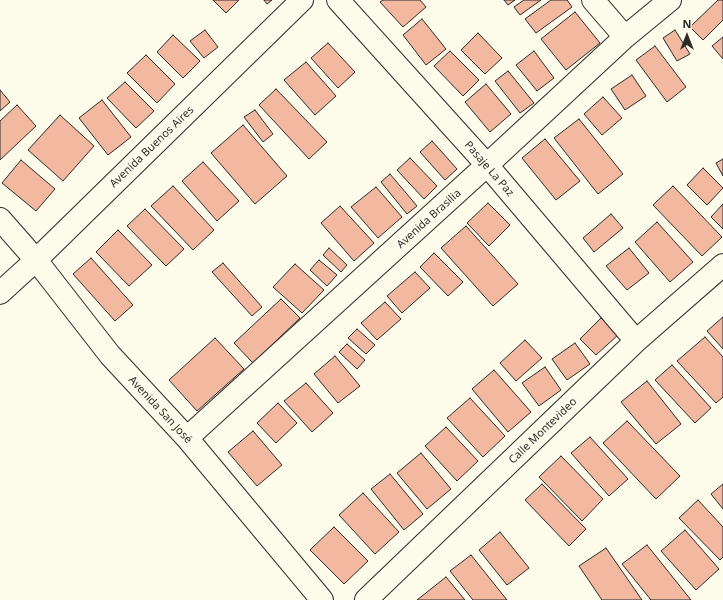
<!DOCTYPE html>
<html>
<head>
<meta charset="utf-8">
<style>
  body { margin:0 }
  #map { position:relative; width:723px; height:600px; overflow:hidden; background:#fdfbea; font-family:"Noto Sans",sans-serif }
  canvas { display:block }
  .north { position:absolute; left:667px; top:16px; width:40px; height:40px; -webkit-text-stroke:3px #fdfbea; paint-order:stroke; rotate:0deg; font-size:11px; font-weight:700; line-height:16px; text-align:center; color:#2b2b2b }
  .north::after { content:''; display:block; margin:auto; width:14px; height:18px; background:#2b2b2b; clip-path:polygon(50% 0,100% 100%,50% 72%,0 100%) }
</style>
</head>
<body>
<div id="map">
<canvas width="723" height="600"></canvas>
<div class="north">N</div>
</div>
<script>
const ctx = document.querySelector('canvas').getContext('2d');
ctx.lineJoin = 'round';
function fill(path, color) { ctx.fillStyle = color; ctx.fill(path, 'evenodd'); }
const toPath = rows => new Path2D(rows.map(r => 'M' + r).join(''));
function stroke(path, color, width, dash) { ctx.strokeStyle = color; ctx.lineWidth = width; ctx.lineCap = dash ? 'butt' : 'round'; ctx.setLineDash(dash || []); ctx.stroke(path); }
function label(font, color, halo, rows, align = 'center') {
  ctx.font = font + ' "Noto Sans",sans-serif'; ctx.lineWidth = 3; ctx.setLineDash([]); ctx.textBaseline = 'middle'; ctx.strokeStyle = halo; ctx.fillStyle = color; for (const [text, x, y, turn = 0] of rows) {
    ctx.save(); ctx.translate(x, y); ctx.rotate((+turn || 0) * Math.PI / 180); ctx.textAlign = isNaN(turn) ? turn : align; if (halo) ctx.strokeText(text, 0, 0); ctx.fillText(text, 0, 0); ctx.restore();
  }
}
const building = toPath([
  [213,0,239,0,226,13,213,0],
  [264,0,272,0,267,4,264,0],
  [383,0,420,0,426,7,403,27,380,2,383,0],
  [504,0,515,0,508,5,504,0],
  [524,0,541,0,520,15,514,7,524,0],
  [551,0,567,0,572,7,536,33,525,19,551,0],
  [718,0,723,0,723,20,703,40,690,27,718,0],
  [575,12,600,43,566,70,541,39,575,12],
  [422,19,446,49,426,65,403,35,422,19],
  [205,30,218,47,204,58,190,41,205,30],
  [675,30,690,54,677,61,663,38,675,30],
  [478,33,502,58,485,74,461,50,478,33],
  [173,35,200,61,183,78,157,52,173,35],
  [723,37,723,59,712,46,723,37],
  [328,43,355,72,338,88,311,58,328,43],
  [655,46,686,87,667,102,636,60,655,46],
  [450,51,479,80,463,96,434,66,450,51],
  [534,51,554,78,537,91,516,65,534,51],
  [146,55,175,84,157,103,127,73,146,55],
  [306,62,336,96,315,115,284,80,306,62],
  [508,71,534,103,520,113,495,81,508,71],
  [632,75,646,96,625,110,611,89,632,75],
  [125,82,154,111,136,128,107,98,125,82],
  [486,84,511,114,490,132,465,102,486,84],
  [276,89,327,142,309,159,259,105,276,89],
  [0,90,10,102,0,111,0,90],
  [603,97,622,118,602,135,584,114,603,97],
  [102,100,131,137,108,155,79,118,102,100],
  [17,105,36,126,0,160,0,121,17,105],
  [255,110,273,134,263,142,244,117,255,110],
  [60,115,94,146,63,181,28,150,60,115],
  [579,119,623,174,598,194,554,138,579,119],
  [243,125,287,176,255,204,211,153,243,125],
  [545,139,580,181,556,200,522,158,545,139],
  [432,141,457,169,445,180,420,152,432,141],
  [410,158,437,186,424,199,397,170,410,158],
  [723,159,723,176,716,163,723,159],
  [21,160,55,189,36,211,2,183,21,160],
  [203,162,239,201,217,221,182,181,203,162],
  [703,168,723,188,707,205,687,185,703,168],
  [390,174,417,206,407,214,381,182,390,174],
  [173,186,214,230,193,250,151,206,173,186],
  [673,186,722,237,702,256,653,205,673,186],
  [376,187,402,217,378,238,351,207,376,187],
  [488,203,510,225,489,246,467,223,488,203],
  [723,204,723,229,711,217,723,204],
  [340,206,374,243,354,261,321,223,340,206],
  [145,209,184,249,166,266,127,226,145,209],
  [611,214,623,228,594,252,583,238,611,214],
  [657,222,693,262,670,282,635,242,657,222],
  [466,226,518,284,493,306,441,248,466,226],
  [118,230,152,265,129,286,96,252,118,230],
  [329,248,347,265,341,272,323,255,329,248],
  [629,248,649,273,627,290,606,266,629,248],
  [434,253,463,282,448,296,420,267,434,253],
  [91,258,133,305,115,321,73,274,91,258],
  [319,260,337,275,327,286,310,270,319,260],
  [223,263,262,307,252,316,212,272,223,263],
  [295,264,324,290,302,313,273,287,295,264],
  [415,272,430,288,402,313,387,296,415,272],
  [281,299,300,318,253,363,234,343,281,299],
  [385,302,401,319,377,340,361,323,385,302],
  [723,317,723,349,707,331,723,317],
  [601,318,618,335,596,355,580,339,601,318],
  [357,329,375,345,366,354,348,338,357,329],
  [705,337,723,357,723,397,716,403,677,361,705,337],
  [215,338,244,369,197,411,169,380,215,338],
  [525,340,542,358,516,381,500,363,525,340],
  [575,343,590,364,567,380,552,359,575,343],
  [347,344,365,360,357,369,339,352,347,344],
  [335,356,360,386,338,403,314,374,335,356],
  [672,365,711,408,695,423,655,380,672,365],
  [545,367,561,390,539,406,522,383,545,367],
  [494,370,531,412,508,432,472,389,494,370],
  [647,381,681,424,656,444,621,402,647,381],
  [306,383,333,413,312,432,284,401,306,383],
  [470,398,505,436,483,457,447,418,470,398],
  [278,403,297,423,276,443,257,423,278,403],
  [627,421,680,476,656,499,603,443,627,421],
  [446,427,478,461,457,481,425,446,446,427],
  [253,431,282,465,257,486,228,452,253,431],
  [590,437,628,479,609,496,571,453,590,437],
  [421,453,451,489,427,509,397,473,421,453],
  [561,456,603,499,582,521,539,477,561,456],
  [390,474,423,514,404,530,371,489,390,474],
  [542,484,586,529,569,546,525,500,542,484],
  [723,484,723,509,711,494,723,484],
  [363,493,399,532,375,554,339,515,363,493],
  [698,500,723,527,723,557,720,560,679,518,698,500],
  [334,527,368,561,344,584,310,550,334,527],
  [685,530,719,569,696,590,661,551,685,530],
  [500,532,529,568,507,585,479,550,500,532],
  [647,545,691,600,651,600,622,564,647,545],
  [606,548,642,600,602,600,579,566,606,548],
  [471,555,507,600,473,600,450,571,471,555],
  [446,577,465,600,417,600,446,577]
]);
fill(building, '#f2b8a0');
stroke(building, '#2b2b2b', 1);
const street = toPath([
  [338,0,487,165,636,341],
  [593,0,625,37],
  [0,219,36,260,110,355,187,438,322,600],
  [0,293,36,260,302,0],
  [187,438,487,165,625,37,670,0],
  [366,600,636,341,723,265]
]);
stroke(street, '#2b2b2b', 24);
stroke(street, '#fdfbea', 22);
label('11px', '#2b2b2b', '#fdfbea', [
  ["Avenida Buenos Aires",152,147,-44],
  ["Pasaje La Paz",489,169,49],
  ["Avenida Brasilia",429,219,-42],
  ["Avenida San José",160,410,47],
  ["Calle Montevideo",543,431,-44]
]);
</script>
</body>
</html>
